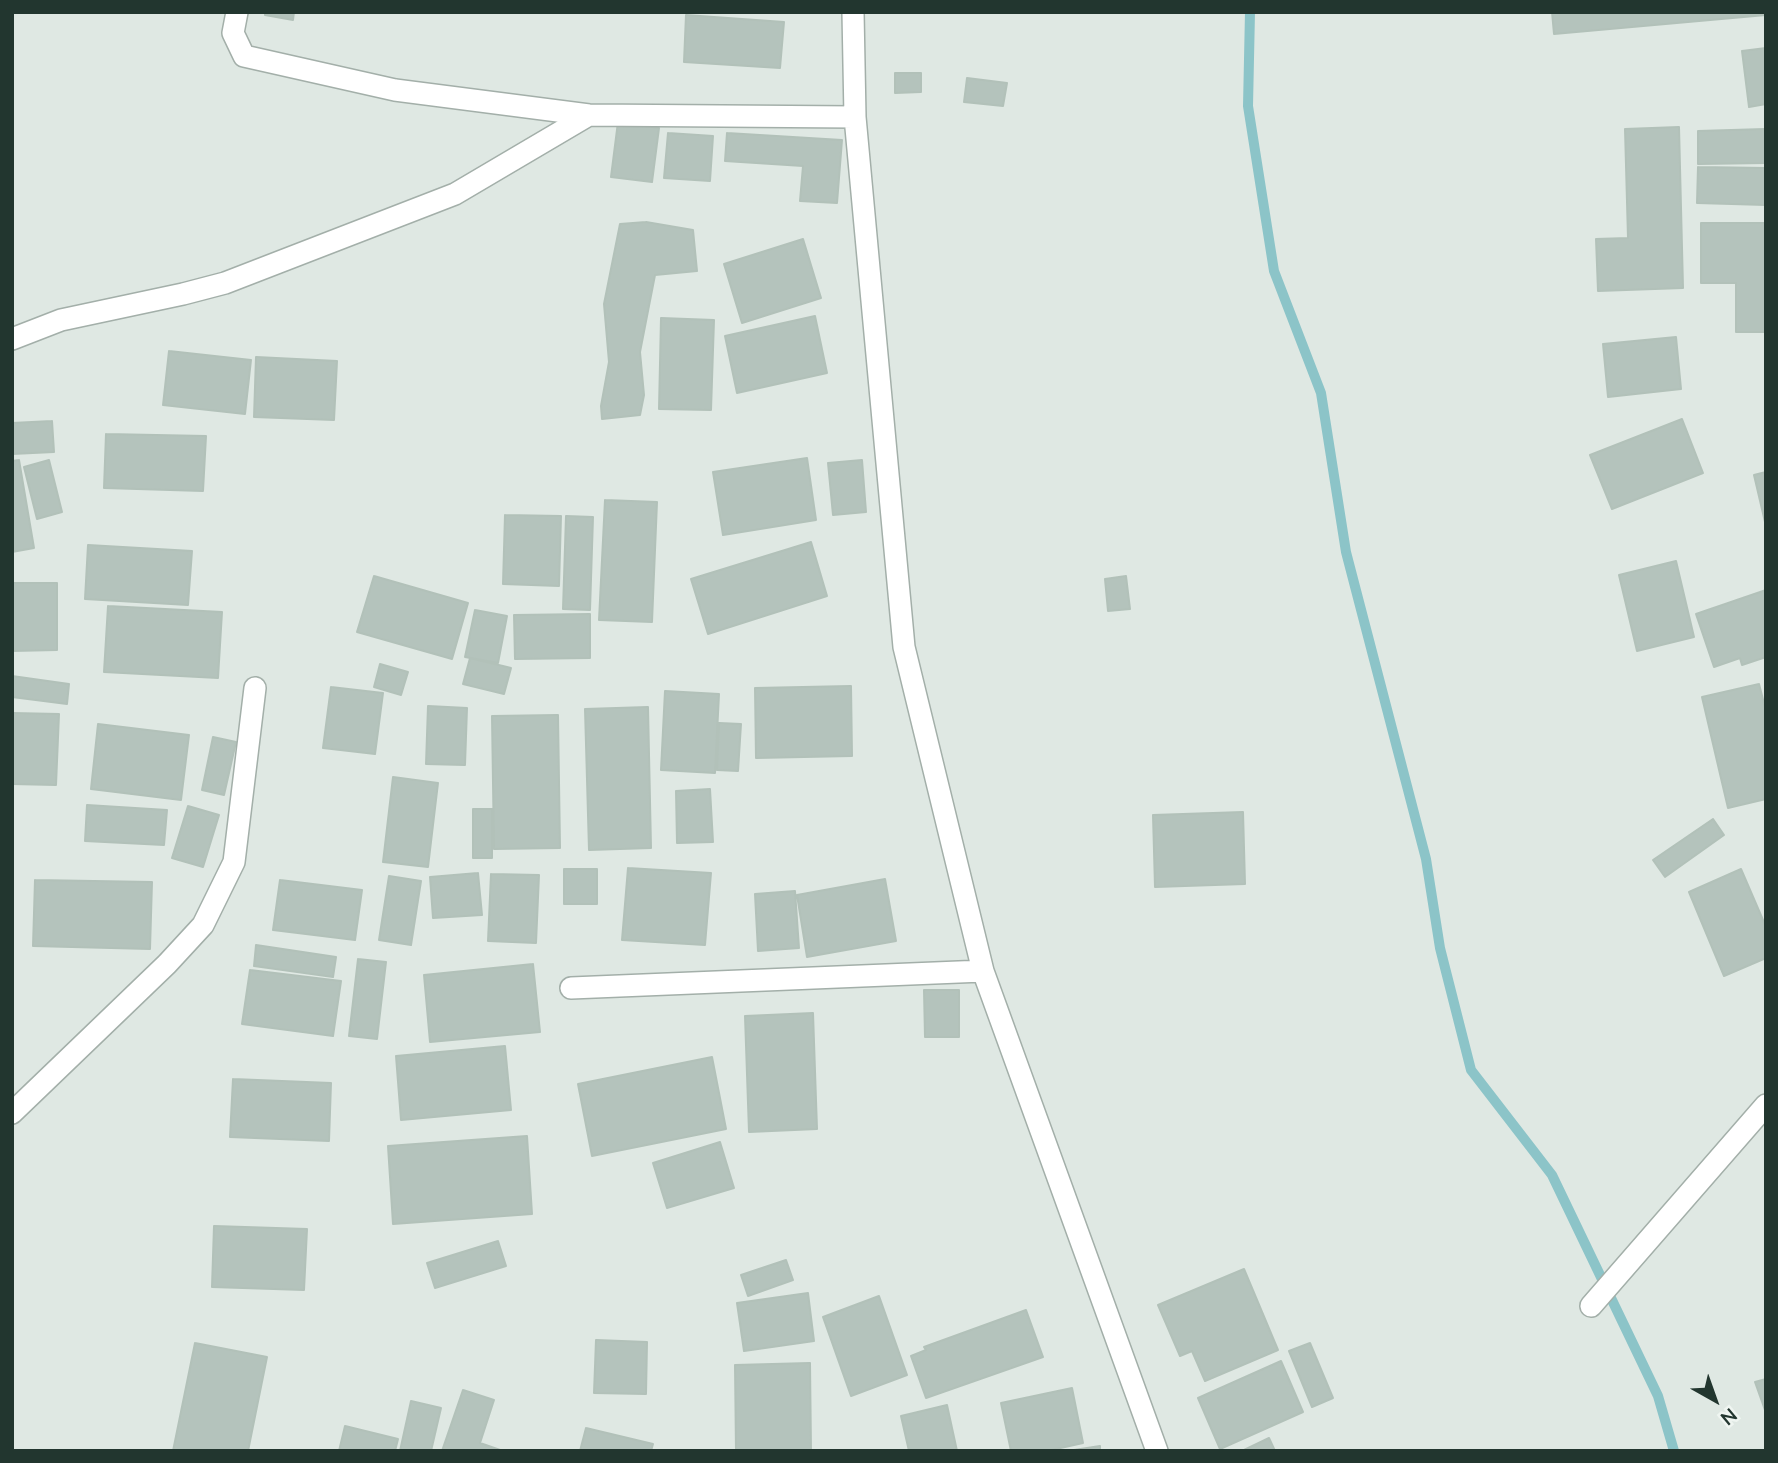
<!DOCTYPE html>
<html>
<head>
<meta charset="utf-8">
<style>
  body { margin:0 }
  #map { position:relative; width:1778px; height:1463px; overflow:hidden; background:#dfe8e3; font-family:"Nunito Sans",sans-serif }
  canvas { display:block }
  .frame { position:absolute; inset:0; border:14px solid #22362f; pointer-events:none }
  .north { position:absolute; left:1680px; top:1365px; width:70px; height:70px; -webkit-text-stroke:5px #eff5f1; paint-order:stroke; rotate:140deg; font-size:19px; font-weight:700; line-height:28px; text-align:center; color:#22362f }
  .north::after { content:''; display:block; margin:auto; width:24px; height:32px; background:#22362f; clip-path:polygon(50% 0,100% 100%,50% 72%,0 100%) }
</style>
</head>
<body>
<div id="map">
<canvas width="1778" height="1463"></canvas>
<div class="frame"></div>
<div class="north">N</div>
</div>
<script>
const ctx = document.querySelector('canvas').getContext('2d');
ctx.lineJoin = 'round';
const toPath = rows => new Path2D(rows.map(r => 'M' + r).join(''));
function stroke(path, color, width, dash) { ctx.strokeStyle = color; ctx.lineWidth = width; ctx.lineCap = dash ? 'butt' : 'round'; ctx.setLineDash(dash || []); ctx.stroke(path); }
function fill(path, color) { ctx.fillStyle = color; ctx.fill(path, 'evenodd'); }
stroke(toPath([
  [1250,12,1248,106,1274,271,1321,393,1346,552,1426,859,1440,948,1471,1070,1552,1175,1658,1396,1674,1451]
]), '#8cc4c8', 10);
const building = toPath([
  [265,12,294,12,293,20,265,15,265,12],
  [1552,12,1766,12,1766,15,1554,34,1552,12],
  [686,15,784,22,780,68,684,62,686,15],
  [1766,48,1766,104,1749,107,1742,51,1766,48],
  [895,73,921,73,921,92,895,93,895,73],
  [967,78,1007,83,1003,106,964,102,967,78],
  [618,122,659,128,652,182,611,177,618,122],
  [1679,127,1683,288,1598,291,1596,239,1628,238,1625,129,1679,127],
  [1765,129,1766,163,1698,164,1698,131,1765,129],
  [668,133,713,136,710,181,664,178,668,133],
  [727,133,842,140,837,203,800,201,803,166,725,161,727,133],
  [1698,167,1766,168,1766,205,1697,203,1698,167],
  [646,222,693,230,697,271,655,275,640,352,644,395,640,415,602,419,601,406,609,362,604,304,620,224,646,222],
  [1701,223,1766,223,1766,332,1736,332,1736,283,1701,283,1701,223],
  [803,239,821,298,742,323,724,264,803,239],
  [815,316,827,373,737,393,725,336,815,316],
  [661,318,714,320,711,410,659,409,661,318],
  [1676,337,1681,389,1608,397,1603,344,1676,337],
  [169,351,251,360,245,414,163,405,169,351],
  [256,357,337,361,334,420,254,417,256,357],
  [1682,419,1703,473,1612,509,1590,455,1682,419],
  [52,421,54,452,12,454,12,423,52,421],
  [106,434,206,436,203,491,104,488,106,434],
  [807,458,816,520,723,535,713,472,807,458],
  [19,460,34,548,12,552,12,461,19,460],
  [49,460,62,512,37,519,24,467,49,460],
  [862,460,866,512,833,515,828,463,862,460],
  [1766,472,1766,522,1765,522,1754,475,1766,472],
  [605,500,657,502,652,622,599,620,605,500],
  [505,515,561,516,559,586,503,584,505,515],
  [566,516,593,517,590,610,563,609,566,516],
  [811,542,827,596,708,634,691,579,811,542],
  [88,545,192,551,188,605,85,599,88,545],
  [1676,561,1694,637,1637,651,1619,575,1676,561],
  [374,576,468,603,452,659,357,632,374,576],
  [1126,576,1130,609,1108,611,1105,579,1126,576],
  [12,583,57,583,57,650,12,651,12,583],
  [1766,590,1766,657,1742,665,1740,658,1714,667,1696,614,1766,590],
  [108,606,222,612,218,678,104,672,108,606],
  [475,610,507,616,498,663,465,657,475,610],
  [590,614,590,658,515,659,514,615,590,614],
  [470,658,511,668,504,694,463,684,470,658],
  [380,664,408,672,401,695,374,687,380,664],
  [12,676,69,684,67,704,12,697,12,676],
  [1759,684,1766,711,1766,799,1728,808,1702,697,1759,684],
  [851,686,852,756,756,758,755,688,851,686],
  [331,687,383,693,375,754,323,748,331,687],
  [665,691,719,694,715,773,661,770,665,691],
  [428,706,467,708,465,765,426,764,428,706],
  [648,707,651,848,589,850,585,709,648,707],
  [12,713,59,714,56,785,12,784,12,713],
  [558,715,560,848,494,849,492,716,558,715],
  [719,723,741,724,738,771,717,770,719,723],
  [98,724,189,735,181,800,91,789,98,724],
  [213,737,236,742,224,795,202,790,213,737],
  [393,777,438,783,428,867,383,862,393,777],
  [710,789,713,842,677,843,676,791,710,789],
  [87,805,167,810,164,845,85,841,87,805],
  [188,806,219,815,203,867,172,858,188,806],
  [473,809,492,809,492,858,473,858,473,809],
  [1243,812,1245,884,1155,887,1153,815,1243,812],
  [1713,819,1724,835,1665,877,1653,860,1713,819],
  [628,868,711,873,705,945,622,940,628,868],
  [564,869,597,869,597,904,564,904,564,869],
  [1741,869,1766,927,1766,958,1724,976,1689,892,1741,869],
  [478,873,482,915,433,918,430,877,478,873],
  [491,874,539,875,536,943,488,941,491,874],
  [389,876,421,881,411,945,379,940,389,876],
  [885,879,896,941,807,957,797,895,885,879],
  [35,880,152,882,150,949,33,946,35,880],
  [280,880,362,890,355,940,273,930,280,880],
  [795,891,799,948,758,951,755,894,795,891],
  [256,945,336,957,333,977,254,966,256,945],
  [358,959,386,962,377,1039,349,1036,358,959],
  [533,964,540,1032,430,1042,424,975,533,964],
  [250,970,341,981,333,1036,242,1024,250,970],
  [924,990,959,990,959,1037,925,1037,924,990],
  [813,1013,817,1129,749,1132,745,1016,813,1013],
  [505,1046,511,1110,401,1120,396,1056,505,1046],
  [712,1057,726,1129,592,1156,578,1084,712,1057],
  [233,1079,331,1083,329,1141,230,1137,233,1079],
  [527,1136,532,1214,393,1224,388,1146,527,1136],
  [720,1142,734,1188,667,1208,653,1163,720,1142],
  [214,1226,307,1229,304,1290,212,1287,214,1226],
  [498,1241,506,1266,435,1288,427,1263,498,1241],
  [786,1260,793,1280,748,1296,741,1275,786,1260],
  [1244,1269,1278,1350,1205,1381,1192,1351,1180,1356,1158,1305,1244,1269],
  [808,1293,814,1341,744,1351,737,1303,808,1293],
  [879,1296,907,1375,851,1396,823,1317,879,1296],
  [1026,1310,1043,1357,926,1398,911,1356,926,1350,924,1347,1026,1310],
  [596,1340,647,1342,646,1394,594,1393,596,1340],
  [195,1343,267,1357,248,1451,173,1451,195,1343],
  [1310,1343,1333,1398,1312,1407,1289,1351,1310,1343],
  [1281,1361,1303,1412,1220,1449,1198,1398,1281,1361],
  [810,1363,811,1451,736,1451,735,1365,810,1363],
  [1766,1379,1766,1413,1755,1382,1766,1379],
  [1072,1388,1083,1443,1047,1451,1011,1451,1001,1403,1072,1388],
  [463,1390,494,1400,480,1443,503,1451,442,1451,463,1390],
  [411,1401,441,1408,431,1451,400,1451,411,1401],
  [947,1405,957,1451,909,1451,901,1416,947,1405],
  [345,1426,398,1439,395,1451,339,1451,345,1426],
  [586,1428,653,1444,651,1451,580,1451,586,1428],
  [1269,1438,1275,1451,1242,1451,1269,1438],
  [1100,1446,1100,1451,1074,1451,1074,1450,1100,1446]
]);
fill(building, '#b4c3bc');
stroke(building, '#b2c1b9', 2);
const minor = toPath([
  [237,12,233,33,244,56,395,90,589,115,855,117],
  [853,12,855,117,904,647,983,971,1157,1451],
  [12,339,61,320,183,294,225,283,455,194,589,115],
  [571,988,983,971],
  [12,1113,167,964,203,925,234,862,255,688],
  [1591,1306,1766,1105]
]);
stroke(minor, '#a3afa9', 24);
stroke(minor, '#fff', 21);
</script>
</body>
</html>
